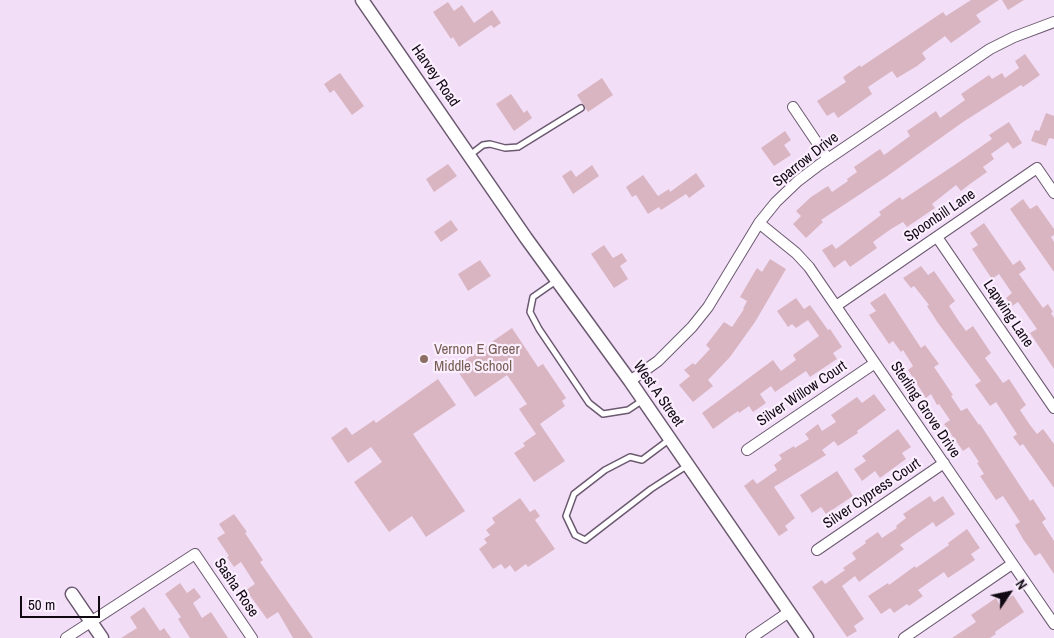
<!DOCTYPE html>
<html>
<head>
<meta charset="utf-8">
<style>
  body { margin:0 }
  #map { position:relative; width:1054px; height:638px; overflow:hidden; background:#f3def8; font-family:"Archivo Narrow",sans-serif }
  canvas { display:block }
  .north { position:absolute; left:984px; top:568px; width:50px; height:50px; -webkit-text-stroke:4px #fbeefe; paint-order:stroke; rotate:56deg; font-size:14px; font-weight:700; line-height:20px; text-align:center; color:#100912 }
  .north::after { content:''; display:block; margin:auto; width:18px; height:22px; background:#100912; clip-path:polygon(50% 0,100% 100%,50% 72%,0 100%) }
  .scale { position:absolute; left:20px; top:596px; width:80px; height:22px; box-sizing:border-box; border:2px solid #100912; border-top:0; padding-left:6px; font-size:15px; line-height:18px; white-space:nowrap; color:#100912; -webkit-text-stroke:4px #fbeefe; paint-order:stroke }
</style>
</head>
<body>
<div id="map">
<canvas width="1054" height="638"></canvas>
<div class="north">N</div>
<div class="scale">50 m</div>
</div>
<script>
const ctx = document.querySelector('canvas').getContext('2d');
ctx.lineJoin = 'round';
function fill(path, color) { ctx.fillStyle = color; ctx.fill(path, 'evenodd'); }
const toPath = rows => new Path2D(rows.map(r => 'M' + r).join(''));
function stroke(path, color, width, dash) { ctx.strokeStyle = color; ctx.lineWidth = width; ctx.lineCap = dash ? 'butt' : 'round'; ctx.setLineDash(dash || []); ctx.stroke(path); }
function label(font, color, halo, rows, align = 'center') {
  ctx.font = font + ' "Archivo Narrow",sans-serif'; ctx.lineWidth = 4.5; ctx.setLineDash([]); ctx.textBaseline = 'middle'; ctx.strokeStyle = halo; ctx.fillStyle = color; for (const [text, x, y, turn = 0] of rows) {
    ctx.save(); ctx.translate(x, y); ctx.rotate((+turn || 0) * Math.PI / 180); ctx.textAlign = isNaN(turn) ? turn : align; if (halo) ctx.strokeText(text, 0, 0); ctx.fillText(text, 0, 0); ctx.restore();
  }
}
fill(toPath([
  [971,0,999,0,976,15,981,22,951,43,945,36,922,53,926,59,917,66,897,78,892,71,868,87,872,94,838,118,834,112,827,116,817,101,846,82,843,77,860,65,861,67,943,12,946,16],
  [1002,0,1024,0,1008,10],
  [448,2,454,11,462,5,474,23,492,10,501,23,494,28,491,25,459,47,453,37,451,39,433,12],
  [1025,54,1040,75,1023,87,1021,85,963,122,886,177,821,220,823,222,806,238,793,224,801,216,796,211,811,197,828,186,832,192,848,181,847,179,857,172,854,167,880,149,884,155,910,136,907,131,936,111,940,118,965,100,961,94,989,75,992,79,1002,73,1005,78,1019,68,1015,61],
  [340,73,364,106,352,115,334,90,330,93,324,84],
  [602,78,613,95,588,112,577,95],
  [511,94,524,113,527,110,532,118,514,131,496,104],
  [1046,113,1054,116,1054,139,1049,138,1046,146,1031,141,1035,130,1039,131],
  [1009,122,1022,143,1013,149,1008,142,991,154,994,159,983,167,987,172,970,184,961,191,956,185,932,204,935,208,907,227,903,222,891,229,873,242,877,248,850,267,845,260,834,268,822,250,832,244,836,249,881,215,879,212,900,197,902,200,956,164,992,139,989,135],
  [785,131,791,140,784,145,791,155,774,166,761,148],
  [448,164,457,176,434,192,426,179],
  [592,165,599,176,573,194,562,176,571,170,576,177],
  [696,173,705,186,689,198,686,194,661,210,659,207,648,214,636,195,632,197,626,187,643,175,658,196,669,189,670,192],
  [1023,199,1030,209,1037,205,1054,229,1054,235,1051,237,1054,242,1054,272,1010,209],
  [451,220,458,230,441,242,434,232],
  [984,223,1013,265,1020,260,1026,269,1019,274,1043,308,1048,304,1053,312,1051,313,1054,318,1054,369,1030,333,1037,329,1018,302,1012,306,1006,298,1012,293,999,274,992,279,972,249,978,245,970,233],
  [604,245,613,258,622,253,627,261,620,266,628,279,614,288,591,254],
  [770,259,786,269,755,322,730,357,708,380,713,386,693,402,679,385,690,376,684,370,693,363,695,365,710,349,706,345,724,322,732,327,744,309,743,309,747,301,740,297,751,278,757,268,762,272],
  [480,260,491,276,468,291,458,274],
  [921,266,928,275,934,271,955,301,949,306,958,320,966,331,973,326,991,353,985,358,1003,383,1009,379,1015,388,1026,405,1020,410,1030,425,1037,434,1043,429,1054,444,1054,488,1023,444,1020,446,1013,437,1017,434,996,402,990,406,975,385,981,381,938,323,927,306,929,305,914,286,911,288,903,278],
  [885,293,921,348,925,345,939,364,934,367,953,395,951,396,961,411,967,408,979,425,980,424,1030,501,1033,499,1046,519,1042,522,1054,541,1054,574,1040,553,1035,556,1023,539,1015,525,1020,522,1003,496,996,500,980,476,984,474,977,463,979,462,969,447,963,451,944,424,950,420,939,404,937,405,931,394,926,398,908,370,913,366,903,350,901,352,893,341,889,344,869,315,876,311,870,303],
  [796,298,804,309,810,305,828,330,830,329,842,347,833,353,837,359,810,377,806,371,775,392,771,386,760,394,766,403,753,412,749,406,739,413,738,411,713,429,702,413,773,360,781,371,796,360,793,355,819,336,808,320,796,328,792,324,788,327,777,311],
  [512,328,538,367,543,364,566,398,562,401,565,406,540,424,565,461,534,482,514,453,525,446,523,443,536,434,519,409,527,404,507,375,475,397,455,367],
  [438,379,456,405,413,434,465,511,426,537,412,516,389,532,354,482,382,462,371,447,348,463,331,438,346,427,352,435,374,420,376,423],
  [874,394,886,410,857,431,858,433,838,446,834,441,822,450,826,455,774,487,795,518,785,526,788,530,779,536,744,486,753,479,757,484,777,470,774,465,782,459,779,455,794,446,795,448,809,439,805,434,818,424,822,431,836,422,831,415,857,397,862,403],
  [898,429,911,447,902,453,906,459,880,478,875,471,862,481,854,469,866,461,862,456],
  [837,471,853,496,826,514,821,507,812,513,800,495],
  [930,496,934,502,943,496,955,514,936,527,933,522,900,545,904,549,859,582,855,576,842,586,864,619,854,626,857,631,847,637,812,587,822,580,825,584,845,570,843,568,856,559,852,553,866,543,865,541,878,532,882,538,897,528,896,526,906,518,903,514],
  [520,498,530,512,535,509,540,516,535,520,555,549,528,567,526,564,515,572,510,565,505,569,501,564,493,569,479,549,487,543,484,539,490,535,486,530,495,523,492,518],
  [234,514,247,532,245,533,263,560,260,562,313,638,293,638,278,612,267,619,246,590,255,584,241,562,234,567,227,557,229,556,217,538,225,533,219,524],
  [967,529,980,548,971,554,975,560,948,578,944,572,918,590,923,596,909,606,907,604,894,613,890,608,881,614,868,596,888,583,889,585,915,566,916,568,949,545,948,543],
  [180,583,187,593,194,588,201,597,193,603,202,618,211,612,228,638,190,638,178,619,181,617,165,594],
  [1013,595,1024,612,995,632,996,634,990,638,952,638,976,622,971,615,996,598,1000,605],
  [144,607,160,631,164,628,171,638,121,638,137,628,130,617]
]), '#d9b5c1');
const service = toPath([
  [470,155,483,145,490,144,505,148,518,147,581,108],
  [556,281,533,297,530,312,539,329,589,403,603,414,628,410,643,400],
  [670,439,642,460,630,457,605,470,574,494,566,516,575,535,585,540,651,489,688,465]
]);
const minor = toPath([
  [793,107,828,159],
  [759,223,796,253,809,267,1054,624],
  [937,237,1054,408],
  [836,306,1037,168,1054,193],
  [630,381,658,361,692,327,708,307,759,223,776,202,798,181,819,165,990,49,1014,37,1054,22],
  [747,450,875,363],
  [817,550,944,463],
  [66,638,195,554,252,638],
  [751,638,789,612],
  [904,638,1012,564]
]);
const tertiary = toPath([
  [362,0,526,238,630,381,807,638],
  [72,594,102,638]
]);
stroke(service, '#6b5970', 8);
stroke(minor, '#6b5970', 12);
stroke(tertiary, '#6b5970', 15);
stroke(service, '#fff', 5);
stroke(minor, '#fff', 10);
stroke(tertiary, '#fff', 12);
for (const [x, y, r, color] of [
  [424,359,5,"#8d6e63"]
]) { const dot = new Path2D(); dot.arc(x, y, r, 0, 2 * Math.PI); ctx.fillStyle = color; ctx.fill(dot); stroke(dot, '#fbeefe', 2); }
label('15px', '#100912', '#fbeefe', [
  ["Harvey Road",435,76,55],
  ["Sparrow Drive",806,160,-38],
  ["Spoonbill Lane",940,216,-34],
  ["Lapwing Lane",1008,314,56],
  ["West A Street",658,394,55],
  ["Silver Willow Court",802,394,-34],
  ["Sterling Grove Drive",925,410,56],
  ["Silver Cypress Court",872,494,-34],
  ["Sasha Rose",236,588,56]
]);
label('15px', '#785e54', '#fbeefe', [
  ["Vernon E Greer",434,350],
  ["Middle School",434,367]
], 'left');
</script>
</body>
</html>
